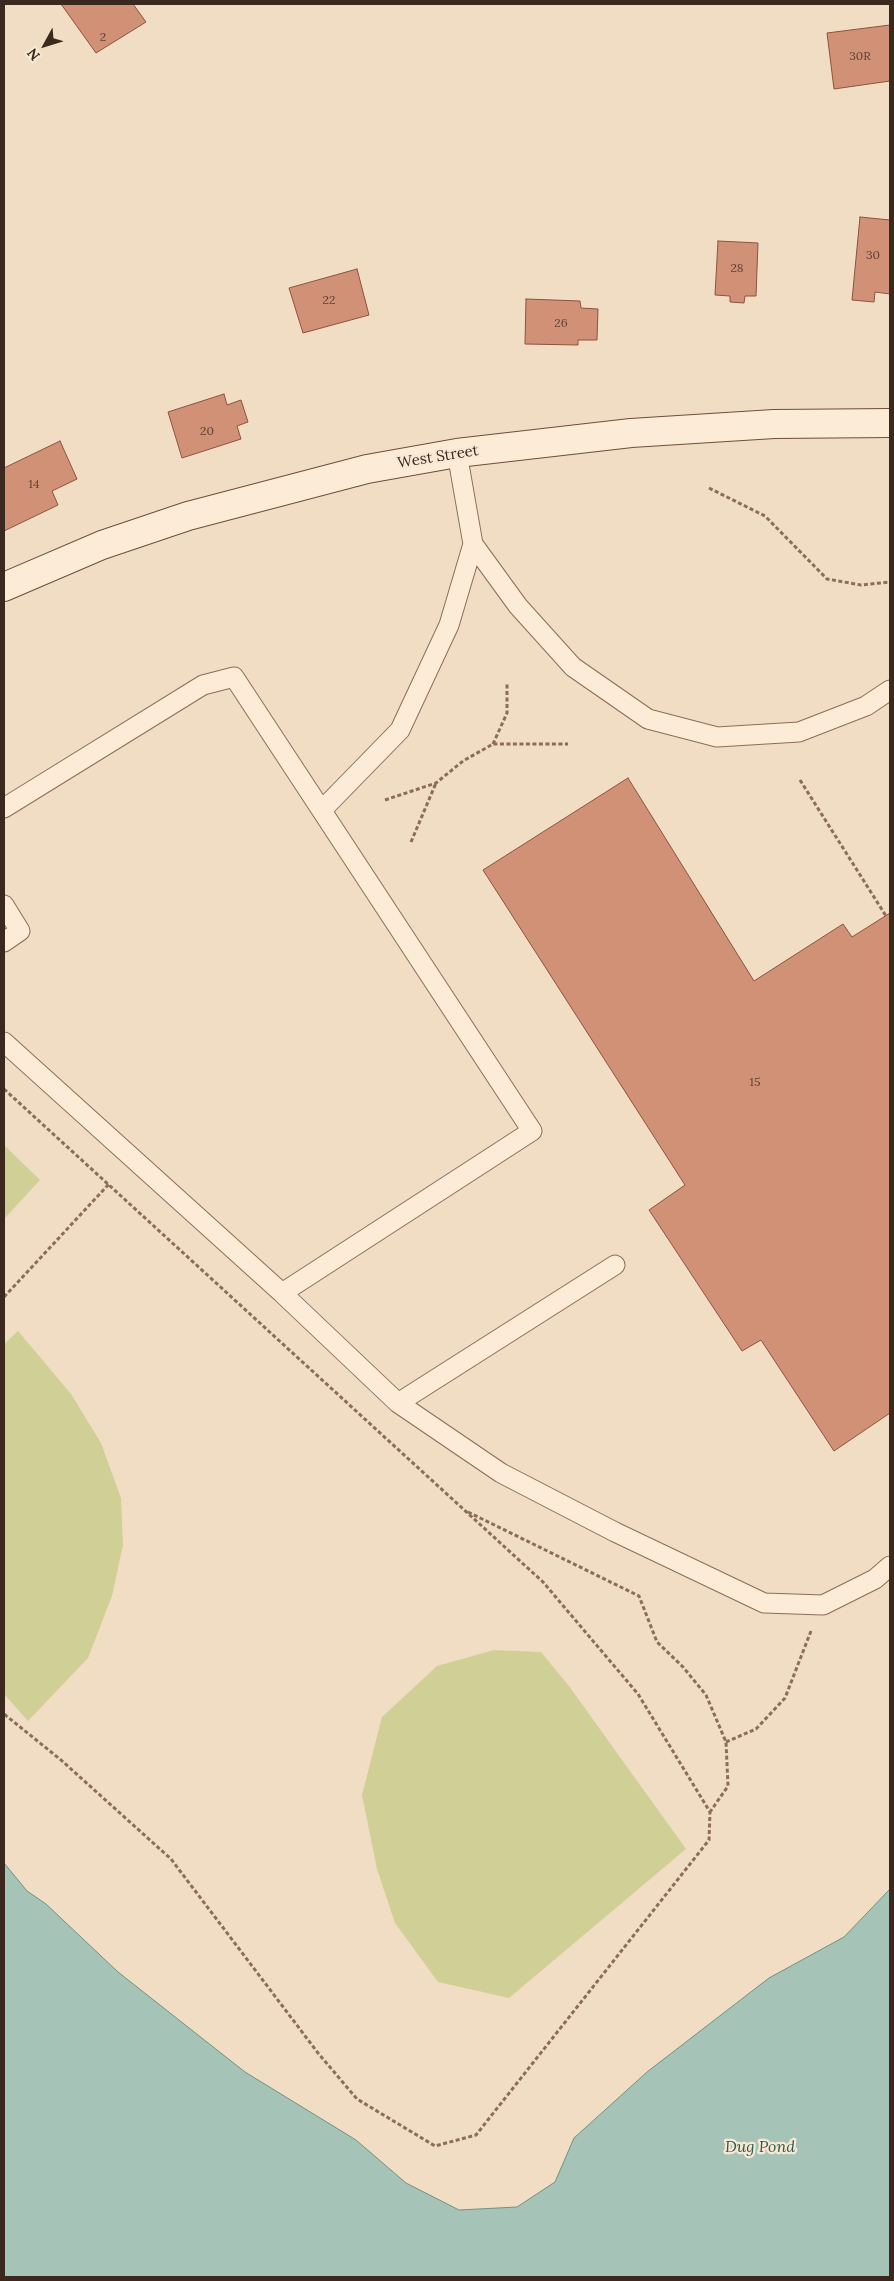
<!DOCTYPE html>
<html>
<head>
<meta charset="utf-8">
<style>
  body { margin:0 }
  #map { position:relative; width:894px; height:2281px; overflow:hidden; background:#f1ddc3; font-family:Lora,serif }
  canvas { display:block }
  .frame { position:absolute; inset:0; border:5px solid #3b281e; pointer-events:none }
  .north { position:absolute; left:20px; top:20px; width:50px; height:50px; -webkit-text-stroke:4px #f7e8d4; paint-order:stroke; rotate:231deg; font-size:14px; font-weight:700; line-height:20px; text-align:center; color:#3b281e }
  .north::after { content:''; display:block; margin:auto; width:18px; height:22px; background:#3b281e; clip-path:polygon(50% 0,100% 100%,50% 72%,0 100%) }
</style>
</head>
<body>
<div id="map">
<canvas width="894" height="2281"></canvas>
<div class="frame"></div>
<div class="north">N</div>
</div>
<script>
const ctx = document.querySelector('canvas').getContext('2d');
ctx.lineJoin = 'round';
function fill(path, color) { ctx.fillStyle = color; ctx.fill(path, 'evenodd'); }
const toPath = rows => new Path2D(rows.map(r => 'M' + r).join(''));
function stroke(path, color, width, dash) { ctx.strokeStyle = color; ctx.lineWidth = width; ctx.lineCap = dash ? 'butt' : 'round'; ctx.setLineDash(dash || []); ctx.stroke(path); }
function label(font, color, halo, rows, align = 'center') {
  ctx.font = font + ' Lora,serif'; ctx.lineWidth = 4.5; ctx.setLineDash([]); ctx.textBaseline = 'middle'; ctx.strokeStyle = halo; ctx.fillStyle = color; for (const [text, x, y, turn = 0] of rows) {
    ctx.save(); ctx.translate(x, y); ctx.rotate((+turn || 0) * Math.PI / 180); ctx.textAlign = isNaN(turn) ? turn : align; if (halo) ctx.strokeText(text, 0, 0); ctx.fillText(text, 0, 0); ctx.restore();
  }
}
fill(toPath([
  [4,1145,40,1180,4,1219],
  [18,1331,71,1394,101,1443,121,1498,123,1545,112,1596,88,1658,28,1721,4,1694,4,1344],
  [494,1650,541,1652,569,1686,686,1849,509,1998,438,1982,395,1923,377,1869,362,1795,382,1717,437,1666]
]), '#d0cf96');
const water = toPath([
  [4,1863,27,1891,46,1904,118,1972,245,2072,356,2140,406,2183,459,2210,517,2207,555,2182,574,2138,647,2072,769,1978,844,1937,890,1889,890,2277,4,2277,4,1863]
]);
fill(water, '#a6c3b7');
stroke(water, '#6c9284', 1);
const building = toPath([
  [61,4,133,4,146,22,96,53,61,4],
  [890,25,890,81,834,89,827,33,890,25],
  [860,217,890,220,890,294,875,292,874,302,852,300,860,217],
  [718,241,758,243,756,296,745,296,744,303,730,302,730,296,715,295,718,241],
  [357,269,369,315,303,333,289,288,357,269],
  [526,299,580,301,581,308,598,309,597,340,578,340,578,345,525,344,526,299],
  [224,394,227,405,241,400,248,422,237,426,241,439,182,458,168,412,224,394],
  [60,441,77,479,52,491,58,505,4,531,4,468,60,441],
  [628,778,754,981,843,924,852,937,890,913,890,1413,834,1451,761,1340,742,1351,649,1210,685,1185,483,870,628,778]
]);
fill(building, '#d19177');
stroke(building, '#8d523d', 1);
const lane = toPath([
  [457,453,473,544,518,606,573,667,648,719,717,737,799,732,866,706,890,690],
  [4,808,203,685,234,677,532,1131,282,1293,4,1042],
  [322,810,400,730,449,625,473,544],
  [4,905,20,931,4,942],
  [282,1293,398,1403,501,1473,615,1532,764,1603,823,1605,875,1579,890,1566],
  [398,1403,615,1265]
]);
const secondary = toPath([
  [4,587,102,545,188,516,367,469,457,453,631,433,774,424,890,423]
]);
stroke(lane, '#8c6d59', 21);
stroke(secondary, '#6e4e3c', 30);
stroke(toPath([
  [709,488,765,516,827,579,861,585,890,582],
  [493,744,507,713,507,684],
  [800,780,886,916],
  [385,800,436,783,463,761,493,744,568,744],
  [411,842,436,783],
  [4,1089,543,1582,638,1694,710,1812,709,1840,476,2135,435,2146,357,2099,318,2053,171,1859,61,1760,4,1714],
  [4,1297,109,1184],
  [468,1512,639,1596,657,1642,683,1667,706,1695,726,1742,728,1786,710,1812],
  [726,1742,756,1729,785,1698,811,1631]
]), '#8c6d59', 3, [4, 2.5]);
stroke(lane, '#fbebd7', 19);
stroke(secondary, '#fbebd7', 28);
label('12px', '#604234', null, [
  ["2",103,38],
  ["30R",860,57],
  ["30",873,256],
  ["28",737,269],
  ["22",329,301],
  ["26",561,324],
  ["20",207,432],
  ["14",34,485],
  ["15",755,1083]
]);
label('15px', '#3b281e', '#f7e8d4', [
  ["West Street",438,457,-9]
]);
label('italic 16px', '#2c5c52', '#f7e8d4', [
  ["Dug Pond",760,2147]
]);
</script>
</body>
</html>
